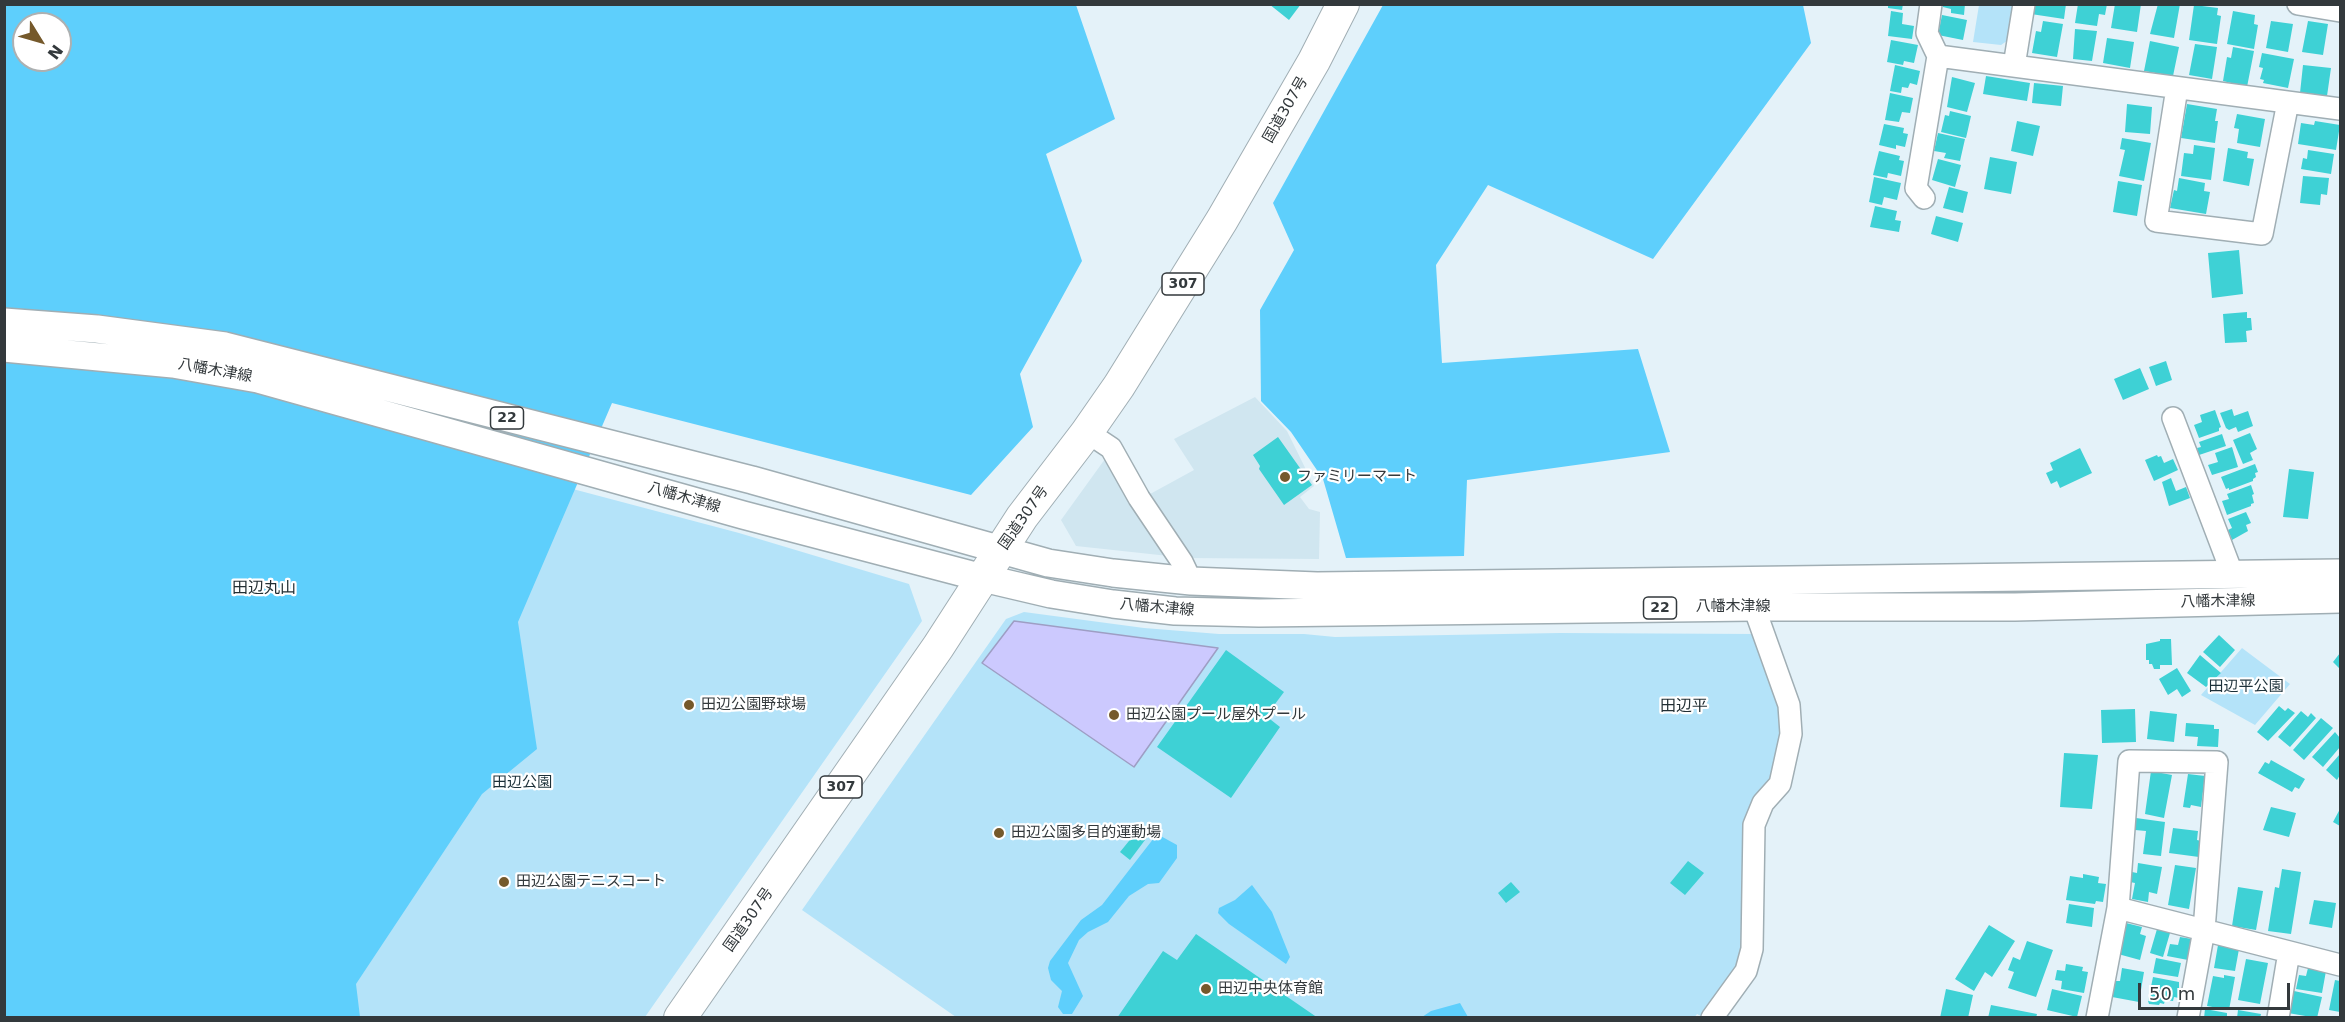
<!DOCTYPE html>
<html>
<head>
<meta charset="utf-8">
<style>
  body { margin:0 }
  #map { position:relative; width:2345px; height:1022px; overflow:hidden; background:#e4f2f9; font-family:"DejaVu Sans",sans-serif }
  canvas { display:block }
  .frame { position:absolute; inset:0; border:6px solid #33393c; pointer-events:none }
  .north { position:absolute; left:12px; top:12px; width:60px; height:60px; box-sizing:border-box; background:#fff; border:2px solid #adb0b1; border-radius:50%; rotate:127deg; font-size:16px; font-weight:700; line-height:24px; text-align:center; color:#33393c }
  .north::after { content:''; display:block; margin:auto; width:21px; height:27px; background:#75592b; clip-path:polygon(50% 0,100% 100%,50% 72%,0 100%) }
  .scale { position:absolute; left:2138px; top:983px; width:152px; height:27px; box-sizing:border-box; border:3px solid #33393c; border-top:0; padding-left:8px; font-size:18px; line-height:21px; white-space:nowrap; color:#33393c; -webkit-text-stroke:4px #fff; paint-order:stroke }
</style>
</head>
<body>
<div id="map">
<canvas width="2345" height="1022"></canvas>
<div class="frame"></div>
<div class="north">N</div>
<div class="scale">50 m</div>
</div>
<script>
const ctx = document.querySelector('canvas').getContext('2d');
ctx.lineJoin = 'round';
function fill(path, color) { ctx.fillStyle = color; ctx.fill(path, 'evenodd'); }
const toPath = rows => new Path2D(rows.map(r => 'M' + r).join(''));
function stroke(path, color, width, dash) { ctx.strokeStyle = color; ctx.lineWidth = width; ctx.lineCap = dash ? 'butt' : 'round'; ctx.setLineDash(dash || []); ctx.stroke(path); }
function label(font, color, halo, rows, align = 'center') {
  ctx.font = font + ' "DejaVu Sans","Noto Sans JP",sans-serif'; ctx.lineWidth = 4.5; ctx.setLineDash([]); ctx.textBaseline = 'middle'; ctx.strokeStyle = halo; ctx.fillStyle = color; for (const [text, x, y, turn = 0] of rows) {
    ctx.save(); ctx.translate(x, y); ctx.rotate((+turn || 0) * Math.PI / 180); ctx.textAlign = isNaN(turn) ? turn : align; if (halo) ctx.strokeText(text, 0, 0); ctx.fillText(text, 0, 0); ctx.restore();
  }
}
fill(toPath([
  [1255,397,1287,431,1314,486,1300,497,1309,509,1320,512,1319,559,1187,558,1076,546,1061,520,1105,459,1130,505,1194,470,1174,439]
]), '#d0e6f0');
fill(toPath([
  [1979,5,2024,5,2020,32,2001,45,1973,42],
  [433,452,739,533,909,584,922,621,645,1017,85,1017],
  [1024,612,1144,628,1219,634,1304,634,1335,637,1560,633,1756,634,1780,700,1783,733,1771,780,1743,963,1703,1017,1697,1014,1694,1018,956,1017,802,910,1006,619],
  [2242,648,2290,684,2255,725,2201,695]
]), '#b4e3f9');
fill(toPath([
  [5,5,1076,5,1115,119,1046,154,1082,261,1020,374,1033,427,971,495,612,403,518,622,537,749,482,794,356,984,360,1017,5,1018],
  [24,24,60,24,60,60,24,60],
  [1383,5,1803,5,1811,43,1653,259,1488,185,1436,265,1442,363,1638,349,1670,452,1467,480,1464,556,1346,558,1323,479,1291,432,1261,401,1260,310,1294,250,1273,203],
  [1157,834,1177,845,1177,858,1159,883,1148,884,1129,896,1108,922,1088,932,1079,940,1068,963,1083,996,1072,1014,1063,1014,1058,1007,1062,991,1051,980,1048,968,1050,961,1081,920,1102,905],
  [1252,885,1272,912,1290,957,1286,964,1229,924,1218,913,1219,908,1235,900],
  [1460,1003,1468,1017,1422,1017,1431,1011]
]), '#5ecffc');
const water = toPath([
  [1014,621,1218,648,1134,767,982,663,1014,621]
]);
fill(water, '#ccc9fe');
stroke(water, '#9e9ec4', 1.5);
fill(toPath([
  [1269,4,1301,4,1289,20],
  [1888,4,1903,4,1902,10,1888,8],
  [1943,4,1965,4,1964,15,1951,13,1951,9,1943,7],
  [2032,4,2066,4,2064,19,2031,14],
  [2078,4,2107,4,2105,15,2099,14,2097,26,2075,23],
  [2115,4,2141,4,2137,32,2111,28],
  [2158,4,2180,4,2174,38,2150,34],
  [2194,5,2218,8,2217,15,2221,16,2217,44,2189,40],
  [1891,11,1903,13,1902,24,1914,26,1912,39,1888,36],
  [2233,11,2255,15,2254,24,2258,25,2254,49,2227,44],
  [1942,15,1967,20,1963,40,1938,35],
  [2043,21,2063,24,2057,57,2032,53,2036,31,2041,32],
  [2271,21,2293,24,2288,52,2266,48],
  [2308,21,2328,24,2323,55,2302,52],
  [2075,29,2097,31,2092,61,2073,59],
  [2107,38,2134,42,2130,68,2103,63],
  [1891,40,1918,45,1914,63,1904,61,1903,65,1887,62],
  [2150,41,2179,47,2173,76,2144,71],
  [2195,44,2217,47,2212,79,2189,75],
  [2233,47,2254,51,2247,87,2223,81,2227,57,2231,58],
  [2262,53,2294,59,2288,88,2263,83,2264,80,2260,79,2263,68,2259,67],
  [1895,65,1920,71,1917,85,1910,83,1908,88,1902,87,1901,93,1890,91],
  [2303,65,2331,68,2327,96,2300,93],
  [1986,76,2030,83,2027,101,1983,94],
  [1952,77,1975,83,1967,112,1947,107],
  [2034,83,2063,86,2061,106,2032,103],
  [1890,93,1913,98,1910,113,1902,112,1899,122,1885,120],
  [2127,104,2152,107,2150,134,2125,132],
  [2187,104,2217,109,2215,121,2218,121,2215,143,2181,138],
  [1950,111,1971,116,1966,138,1941,132,1945,115,1949,116],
  [2237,114,2265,119,2260,147,2237,143,2239,129,2234,128],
  [2017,121,2040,126,2033,156,2011,151],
  [2315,121,2340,125,2336,150,2298,144,2301,123,2314,125],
  [1884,124,1904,128,1903,133,1908,134,1905,147,1896,145,1896,149,1879,145],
  [1938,133,1965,139,1960,161,1944,158,1946,153,1934,151],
  [2122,138,2151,143,2144,181,2119,176,2125,150,2120,149],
  [2194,145,2215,148,2211,180,2181,176,2184,153,2193,154],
  [2228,148,2248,152,2247,158,2254,159,2249,186,2223,181],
  [2308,150,2334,154,2331,174,2301,169,2303,158,2307,159],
  [1879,151,1900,156,1899,160,1904,161,1901,176,1888,173,1887,178,1873,175],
  [1990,157,2017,162,2011,194,1984,189],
  [1938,159,1961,165,1955,187,1932,180],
  [2303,176,2329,178,2327,195,2321,194,2320,205,2300,203],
  [1874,177,1901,183,1897,200,1884,197,1882,205,1869,202],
  [2179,178,2205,183,2204,191,2210,192,2206,214,2170,208,2174,190,2177,191],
  [2118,181,2142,185,2137,216,2113,212],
  [1949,187,1968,192,1963,213,1943,208],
  [1875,206,1897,211,1895,220,1901,221,1899,232,1870,227],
  [1936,216,1963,223,1958,242,1931,234],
  [2239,250,2243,294,2212,298,2208,253],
  [2247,312,2247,318,2251,318,2252,330,2246,331,2247,342,2225,343,2223,314],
  [2166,361,2172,380,2156,386,2149,367],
  [2140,368,2149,389,2123,400,2114,379],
  [2232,409,2234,416,2248,411,2253,426,2238,432,2236,427,2229,430,2226,428,2220,413],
  [2215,410,2221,427,2219,428,2219,431,2199,438,2194,425,2202,422,2200,415],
  [2250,433,2257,449,2250,453,2253,460,2243,464,2233,440],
  [2222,434,2226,446,2199,455,2197,448,2201,447,2199,442],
  [1278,437,1312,485,1284,505,1259,469,1260,466,1253,455],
  [2232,447,2238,467,2212,475,2208,465,2218,462,2215,453],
  [2080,448,2092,473,2060,488,2057,481,2051,484,2046,473,2053,470,2050,463],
  [2157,455,2158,457,2161,456,2164,463,2173,459,2178,470,2154,481,2145,460],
  [2255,464,2258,472,2255,473,2256,477,2253,479,2253,481,2229,490,2229,488,2226,489,2221,477],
  [2289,469,2314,472,2308,519,2283,517],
  [2171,478,2176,491,2186,487,2190,498,2169,506,2162,482],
  [2251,485,2254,494,2252,495,2254,503,2251,504,2251,506,2227,515,2222,501,2229,499,2227,494],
  [2246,512,2251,523,2246,525,2248,531,2232,540,2228,530,2232,528,2228,519],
  [2219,635,2235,650,2220,667,2203,652],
  [2160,639,2171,639,2172,665,2160,665,2160,669,2154,669,2152,664,2149,664,2149,660,2146,660,2146,644,2160,641],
  [1226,650,1284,692,1266,716,1280,727,1231,798,1157,747],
  [2340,653,2340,669,2333,662],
  [2200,655,2221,673,2206,687,2187,673],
  [2177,668,2191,691,2182,697,2177,689,2168,695,2159,679],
  [2279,706,2285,711,2288,708,2295,713,2268,741,2257,732],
  [2135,709,2136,742,2102,743,2101,710],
  [2150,711,2177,714,2174,742,2147,739],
  [2301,711,2308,717,2311,713,2316,718,2290,747,2278,737],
  [2321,718,2333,728,2304,760,2293,750],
  [2186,723,2214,725,2214,729,2219,729,2218,747,2197,746,2198,737,2185,736],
  [2335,732,2340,738,2340,747,2323,767,2312,757],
  [2064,753,2098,755,2092,809,2060,807],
  [2340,754,2340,775,2337,780,2326,770],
  [2271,760,2305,779,2299,789,2295,787,2292,792,2258,773,2265,762,2269,764],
  [2151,771,2172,775,2164,818,2145,814],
  [2188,774,2205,776,2201,807,2191,805,2190,808,2183,807],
  [2271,807,2296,813,2289,837,2263,830],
  [2340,809,2340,826,2333,822],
  [2136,818,2165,822,2161,856,2143,854,2146,831,2135,830],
  [1142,825,1151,832,1130,860,1120,852],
  [2173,828,2198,831,2197,840,2201,841,2199,857,2169,853],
  [1688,861,1704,873,1685,895,1670,883],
  [2138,863,2162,867,2157,894,2149,892,2148,902,2132,899,2135,883,2130,882,2132,872,2137,873],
  [2175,865,2196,868,2189,909,2168,905],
  [2282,869,2301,872,2291,934,2268,931,2275,887,2279,888],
  [2083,874,2099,877,2098,883,2106,884,2103,902,2096,901,2095,904,2066,900,2070,876,2083,878],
  [1511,882,1520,892,1506,903,1498,893],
  [2238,887,2263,891,2256,930,2232,926],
  [2314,900,2336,903,2332,928,2309,924],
  [2069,904,2094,908,2092,927,2066,923],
  [2126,923,2142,927,2140,934,2146,936,2140,960,2118,954],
  [1989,925,2015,941,1992,977,1985,972,1974,991,1955,979],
  [2157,929,2170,933,2163,957,2150,953],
  [1196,934,1318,1018,1117,1018,1163,951,1177,960],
  [2180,937,2192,939,2188,960,2167,956,2170,944,2178,945],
  [2027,941,2053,950,2036,997,2008,988,2014,972,2008,970,2013,957,2020,960],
  [2218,945,2239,949,2235,971,2214,968],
  [2156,958,2181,963,2178,977,2153,973],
  [2246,959,2268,963,2260,1004,2238,1000],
  [2066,964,2083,967,2082,971,2088,972,2084,993,2061,989,2062,981,2055,980,2057,970,2065,971],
  [2122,968,2144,972,2139,1002,2112,997,2115,981,2120,981],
  [2308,968,2326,971,2322,993,2296,989,2299,975,2306,976],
  [2224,975,2235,977,2229,1010,2207,1006,2213,976,2224,978],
  [2153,977,2179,982,2179,998,2174,997,2173,1001,2165,1000,2164,1004,2160,1003,2159,1005,2149,1004,2148,1001],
  [2335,980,2340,981,2340,1012,2329,1010],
  [1946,989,1973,995,1968,1018,1940,1018],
  [2052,989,2082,996,2077,1017,2047,1010],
  [2294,991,2322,997,2317,1018,2288,1013],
  [1991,1005,2037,1014,2036,1018,1988,1018],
  [2205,1009,2227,1013,2227,1018,2204,1018],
  [2238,1010,2261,1014,2260,1018,2237,1018]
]), '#3ed1d5');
const minor = toPath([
  [2298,4,2340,11],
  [1938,56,2340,109],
  [2014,66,2024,4],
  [2177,88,2156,221,2262,234,2288,102],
  [1924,198,1916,188,1938,56,1927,33,1931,4],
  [2173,418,2232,573],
  [1087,432,1111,448,1139,498,1182,562,1191,581],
  [2118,908,2340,965],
  [1712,1018,1746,971,1752,949,1754,825,1763,803,1780,784,1791,734,1789,705,1754,607],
  [2097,1018,2118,908,2129,761,2217,762,2204,930,2188,1018],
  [2278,1018,2289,952]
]);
const major = toPath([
  [4,322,97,329,225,346,752,480,1048,563,1113,573,1191,581,1317,586,2340,573],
  [4,348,173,364,258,379,743,515,983,578,1051,594,1113,604,1175,611,1259,613,1754,607,2015,607,2340,599]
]);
const highway = toPath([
  [680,1018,938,647,1022,517,1087,432,1119,386,1222,220,1314,61,1343,4]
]);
stroke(minor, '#a0aeb4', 24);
stroke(major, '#a0aeb4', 30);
stroke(highway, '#a0aeb4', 34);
stroke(minor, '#fff', 21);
stroke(major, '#fff', 27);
stroke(highway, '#fff', 32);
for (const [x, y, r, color] of [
  [1285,477,6,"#75592b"],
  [689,705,6,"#75592b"],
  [1114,715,6,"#75592b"],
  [999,833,6,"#75592b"],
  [504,882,6,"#75592b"],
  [1206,989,6,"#75592b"]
]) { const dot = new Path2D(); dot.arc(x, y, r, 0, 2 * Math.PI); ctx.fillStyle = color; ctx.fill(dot); stroke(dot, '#fff', 2); }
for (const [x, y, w] of [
  [1183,284,42],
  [507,418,33],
  [1660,608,33],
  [841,787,42]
]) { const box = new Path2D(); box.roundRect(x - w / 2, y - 11, w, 22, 4.5); ctx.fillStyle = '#fff'; ctx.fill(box); stroke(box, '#33393c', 1.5); }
label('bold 14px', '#33393c', null, [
  ["307",1183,284],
  ["22",507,418],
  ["22",1660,608],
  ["307",841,787]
]);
label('15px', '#33393c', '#fff', [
  ["国道307号",1286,110,-60],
  ["八幡木津線",215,371,10],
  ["八幡木津線",684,498,16],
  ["国道307号",1024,518,-55],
  ["八幡木津線",2218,602,-1],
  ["八幡木津線",1733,607],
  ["八幡木津線",1157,608,5],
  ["国道307号",749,920,-55]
]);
label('15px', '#33393c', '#fff', [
  ["ファミリーマート",1297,477],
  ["田辺公園野球場",701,705],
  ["田辺公園プール屋外プール",1126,715],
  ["田辺公園多目的運動場",1011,833],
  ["田辺公園テニスコート",516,882],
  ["田辺中央体育館",1218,989]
], 'left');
label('15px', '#1c3039', '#fff', [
  ["田辺平公園",2246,687],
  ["田辺公園",522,783]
]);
label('16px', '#222e33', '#fff', [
  ["田辺丸山",264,589],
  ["田辺平",1684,707]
]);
</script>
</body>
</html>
